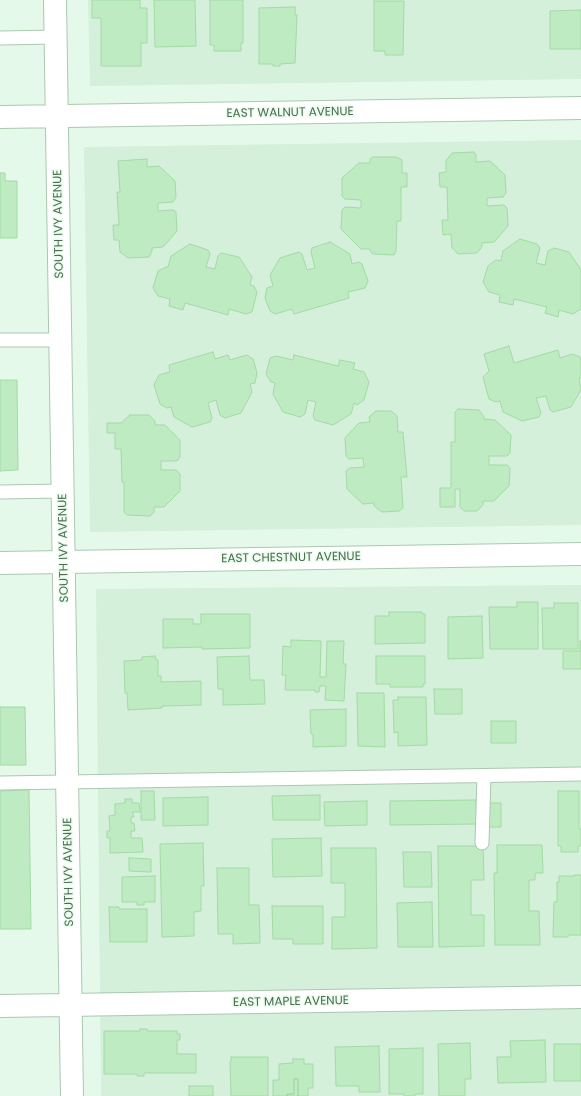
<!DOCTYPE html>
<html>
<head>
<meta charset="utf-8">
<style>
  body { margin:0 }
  canvas { display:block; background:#e4f9ea }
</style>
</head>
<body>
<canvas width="581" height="1096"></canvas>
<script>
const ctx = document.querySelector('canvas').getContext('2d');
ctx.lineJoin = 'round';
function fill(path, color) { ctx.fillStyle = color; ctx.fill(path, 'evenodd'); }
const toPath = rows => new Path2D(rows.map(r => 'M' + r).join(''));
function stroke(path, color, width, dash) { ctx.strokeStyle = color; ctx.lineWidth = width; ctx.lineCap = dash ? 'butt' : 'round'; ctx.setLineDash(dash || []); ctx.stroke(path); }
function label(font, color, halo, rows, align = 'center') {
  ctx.font = font + ' Poppins,sans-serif'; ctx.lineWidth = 3; ctx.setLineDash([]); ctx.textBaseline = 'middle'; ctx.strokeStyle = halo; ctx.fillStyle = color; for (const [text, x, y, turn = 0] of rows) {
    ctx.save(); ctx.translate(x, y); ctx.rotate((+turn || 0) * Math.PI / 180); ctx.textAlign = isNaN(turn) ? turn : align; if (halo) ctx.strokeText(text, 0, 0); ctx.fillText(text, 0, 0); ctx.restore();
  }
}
fill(toPath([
  [88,0,581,0,581,79,90,86],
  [581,140,581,525,90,532,84,147],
  [581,585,581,1096,101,1096,96,589]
]), '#d4efda');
const building = toPath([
  [92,0,140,0,140,8,147,8,147,43,141,43,141,66,101,66,101,18,92,18,92,0],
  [154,0,195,0,196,46,155,47,154,0],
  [210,0,243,0,243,43,241,43,241,51,214,51,214,45,210,45,210,0],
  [374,1,404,1,403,55,385,55,385,51,374,51,374,1],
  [295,7,295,15,297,15,295,63,280,64,280,66,273,66,273,64,259,64,259,8,295,7],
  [581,10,581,49,550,49,550,11,581,10],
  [474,152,476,155,476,162,490,161,505,175,506,193,503,197,487,198,487,206,504,205,507,208,508,226,494,242,482,243,482,247,477,253,458,254,452,248,451,234,443,235,442,220,448,220,447,187,440,187,439,173,446,172,446,161,452,153,474,152],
  [373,157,396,157,402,160,402,173,407,173,407,187,401,187,401,221,397,221,396,251,394,255,373,254,370,251,370,249,361,249,341,229,342,210,345,207,361,208,361,200,345,199,342,196,342,178,359,163,370,163,370,159,373,157],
  [147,159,147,167,159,166,175,181,176,197,173,202,158,203,158,211,173,210,176,212,177,231,163,247,152,248,152,251,149,257,128,258,120,252,119,240,114,240,113,225,119,225,117,192,120,192,118,161,147,159],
  [0,173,5,173,5,181,17,181,17,238,0,238,0,173],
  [520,239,537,244,540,248,536,263,545,265,548,251,554,248,569,252,581,270,581,309,573,314,559,310,558,317,545,313,547,307,514,299,513,305,499,302,500,295,489,292,483,282,488,266,496,260,501,261,503,251,520,239],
  [330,242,350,254,352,264,358,262,362,264,368,281,365,288,348,292,349,298,294,314,292,309,275,314,270,311,265,298,267,288,273,286,270,275,280,258,299,252,302,254,307,270,315,268,311,252,312,248,330,242],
  [190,244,208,250,210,254,206,267,215,269,218,256,221,253,239,257,252,277,250,285,254,286,257,292,252,312,246,314,229,309,228,315,185,303,183,310,169,306,170,299,158,296,153,288,158,271,166,267,168,267,171,256,190,244],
  [509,346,514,363,558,350,560,358,572,354,580,357,581,361,581,378,579,378,581,390,571,407,553,412,550,410,546,396,536,398,541,413,539,417,522,421,503,412,500,401,496,402,489,399,483,377,489,371,484,354,509,346],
  [213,352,215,359,228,355,230,360,247,355,253,359,257,373,255,383,250,384,252,392,241,413,225,418,220,415,216,400,208,403,212,418,210,422,192,427,174,417,171,407,167,408,160,404,154,385,159,375,170,372,169,365,213,352],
  [294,355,338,366,340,360,355,363,353,369,364,372,369,382,364,400,357,405,354,403,351,414,333,425,315,420,313,416,316,402,308,400,305,414,300,417,283,412,273,394,275,383,271,382,266,374,270,358,276,356,293,360,294,355],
  [0,380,17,380,18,470,0,471,0,380],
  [458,409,479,410,484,417,484,419,495,420,511,435,510,453,507,456,489,456,489,465,507,465,510,468,509,486,494,501,483,501,483,505,477,511,464,511,460,507,460,489,455,489,455,507,440,507,440,488,451,488,451,442,455,442,455,412,458,409],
  [376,411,391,411,397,416,398,432,403,432,407,477,401,477,403,508,399,511,382,512,374,506,374,503,363,504,347,489,346,471,350,468,364,467,363,458,349,459,346,456,345,438,359,423,370,422,369,417,376,411],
  [130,415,149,415,155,421,155,425,165,425,180,440,180,457,177,461,161,461,161,470,176,470,180,474,180,491,164,507,154,507,154,512,150,516,127,515,124,512,124,482,122,482,121,449,115,449,115,433,107,433,107,423,121,423,130,415],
  [517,602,538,602,538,649,490,649,489,607,517,607,517,602],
  [554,603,578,603,578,649,543,649,542,608,554,608,554,603],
  [389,612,422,612,422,614,425,614,425,643,375,644,375,616,389,616,389,612],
  [201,614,250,614,250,648,202,649,202,647,163,648,163,619,193,619,193,624,201,624,201,614],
  [482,616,483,658,448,659,448,617,482,616],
  [291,640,321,641,320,677,326,677,327,641,344,641,343,664,346,664,344,701,325,700,326,686,320,686,319,692,315,692,315,690,285,690,286,675,282,675,283,646,291,647,291,640],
  [580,641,581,641,581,669,563,669,563,651,580,651,580,641],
  [155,656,156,660,158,660,158,676,161,676,161,682,201,681,201,705,162,706,162,708,128,710,127,693,125,693,124,661,142,660,142,657,155,656],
  [249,656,250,680,264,680,265,704,223,705,223,689,218,689,217,657,249,656],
  [376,656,425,656,425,684,423,684,423,687,390,687,390,684,376,684,376,656],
  [434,689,462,689,462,714,435,714,434,689],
  [357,693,384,693,385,747,358,746,357,693],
  [398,697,426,697,427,745,398,746,398,732,394,733,393,700,398,700,398,697],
  [0,707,25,707,26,765,0,765,0,707],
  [346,709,346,746,313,747,313,734,311,734,310,710,346,709],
  [491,721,516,721,516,743,491,743,491,721],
  [29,790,31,929,0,929,0,791,29,790],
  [141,791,154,791,155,820,141,820,141,791],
  [558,791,579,791,579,829,581,829,581,846,578,846,578,852,561,852,561,846,558,846,558,791],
  [320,795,320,820,273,820,272,796,320,795],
  [208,797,208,825,163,826,163,798,208,797],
  [125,799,132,799,132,803,139,803,140,812,132,812,134,817,131,817,131,823,134,823,135,831,131,831,131,838,142,838,143,852,110,853,110,838,107,838,107,831,110,831,109,816,115,815,115,804,125,803,125,799],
  [476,800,477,824,390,825,390,801,476,800],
  [367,801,367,825,325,826,324,802,367,801],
  [486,803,501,803,501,827,486,827,486,803],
  [321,838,322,876,273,877,272,839,321,838],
  [203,843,204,886,201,886,201,911,194,912,194,936,162,937,160,844,203,843],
  [497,845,542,845,543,873,535,873,535,880,529,880,529,911,539,911,540,945,495,945,494,873,497,873,497,845],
  [438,846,483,846,484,880,471,880,471,915,484,915,484,946,439,947,438,846],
  [331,848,376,848,377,948,332,949,332,917,345,917,345,883,331,883,331,848],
  [403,852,431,852,432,887,404,887,403,852],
  [129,858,151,859,151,872,129,871,129,858],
  [217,868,249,868,249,905,259,905,260,943,233,944,233,934,218,934,217,868],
  [575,875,581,875,581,935,568,935,568,937,553,937,554,902,557,902,557,882,559,882,559,876,575,876,575,875],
  [155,876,155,902,144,902,144,905,137,905,137,902,122,902,122,877,155,876],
  [432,902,433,947,398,947,397,903,432,902],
  [272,906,323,906,323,944,293,944,293,939,273,939,272,906],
  [109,907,119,907,119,909,147,909,147,942,110,942,109,907],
  [140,1029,147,1029,147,1031,177,1031,177,1034,180,1034,180,1040,177,1040,177,1054,196,1054,196,1073,144,1073,144,1076,137,1076,137,1074,104,1074,104,1031,140,1031,140,1029],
  [545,1040,546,1082,498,1083,497,1057,511,1057,510,1041,545,1040],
  [470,1043,471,1079,465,1079,465,1096,439,1096,438,1044,470,1043],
  [554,1044,581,1044,581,1081,554,1081,554,1044],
  [379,1046,380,1092,359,1092,359,1086,336,1086,335,1047,379,1046],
  [423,1048,423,1094,415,1094,415,1096,404,1096,404,1094,389,1094,389,1049,423,1048],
  [231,1057,268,1057,268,1096,231,1096,230,1062,231,1062,231,1057],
  [293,1059,304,1059,304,1064,313,1064,313,1088,308,1088,308,1096,298,1096,298,1079,294,1079,294,1094,287,1094,287,1096,273,1096,273,1080,279,1080,279,1064,293,1063,293,1059],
  [294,1079,298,1079,298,1096,287,1096,287,1094,294,1094,294,1079],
  [189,1086,213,1086,213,1096,189,1096,189,1086]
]);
fill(building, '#bfebc2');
stroke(building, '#a2dba4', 1);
const service = toPath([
  [0,38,56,37],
  [0,340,60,340],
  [0,492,63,491],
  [0,783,581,774],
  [482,843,484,776]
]);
const minor = toPath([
  [55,0,72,1096],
  [0,117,581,108],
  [0,563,581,554],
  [0,1006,581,997]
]);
stroke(service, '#acc8b0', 15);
stroke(minor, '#acc8b0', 24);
stroke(service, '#fff', 13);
stroke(minor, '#fff', 22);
label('12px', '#4d6e4e', '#eafcef', [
  ["EAST WALNUT AVENUE",290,113,-1],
  ["SOUTH IVY AVENUE",59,224,-91],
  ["SOUTH IVY AVENUE",64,548,-91],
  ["EAST CHESTNUT AVENUE",291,558,-1],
  ["SOUTH IVY AVENUE",69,872,-91],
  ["EAST MAPLE AVENUE",291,1002,-1]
]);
</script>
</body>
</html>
